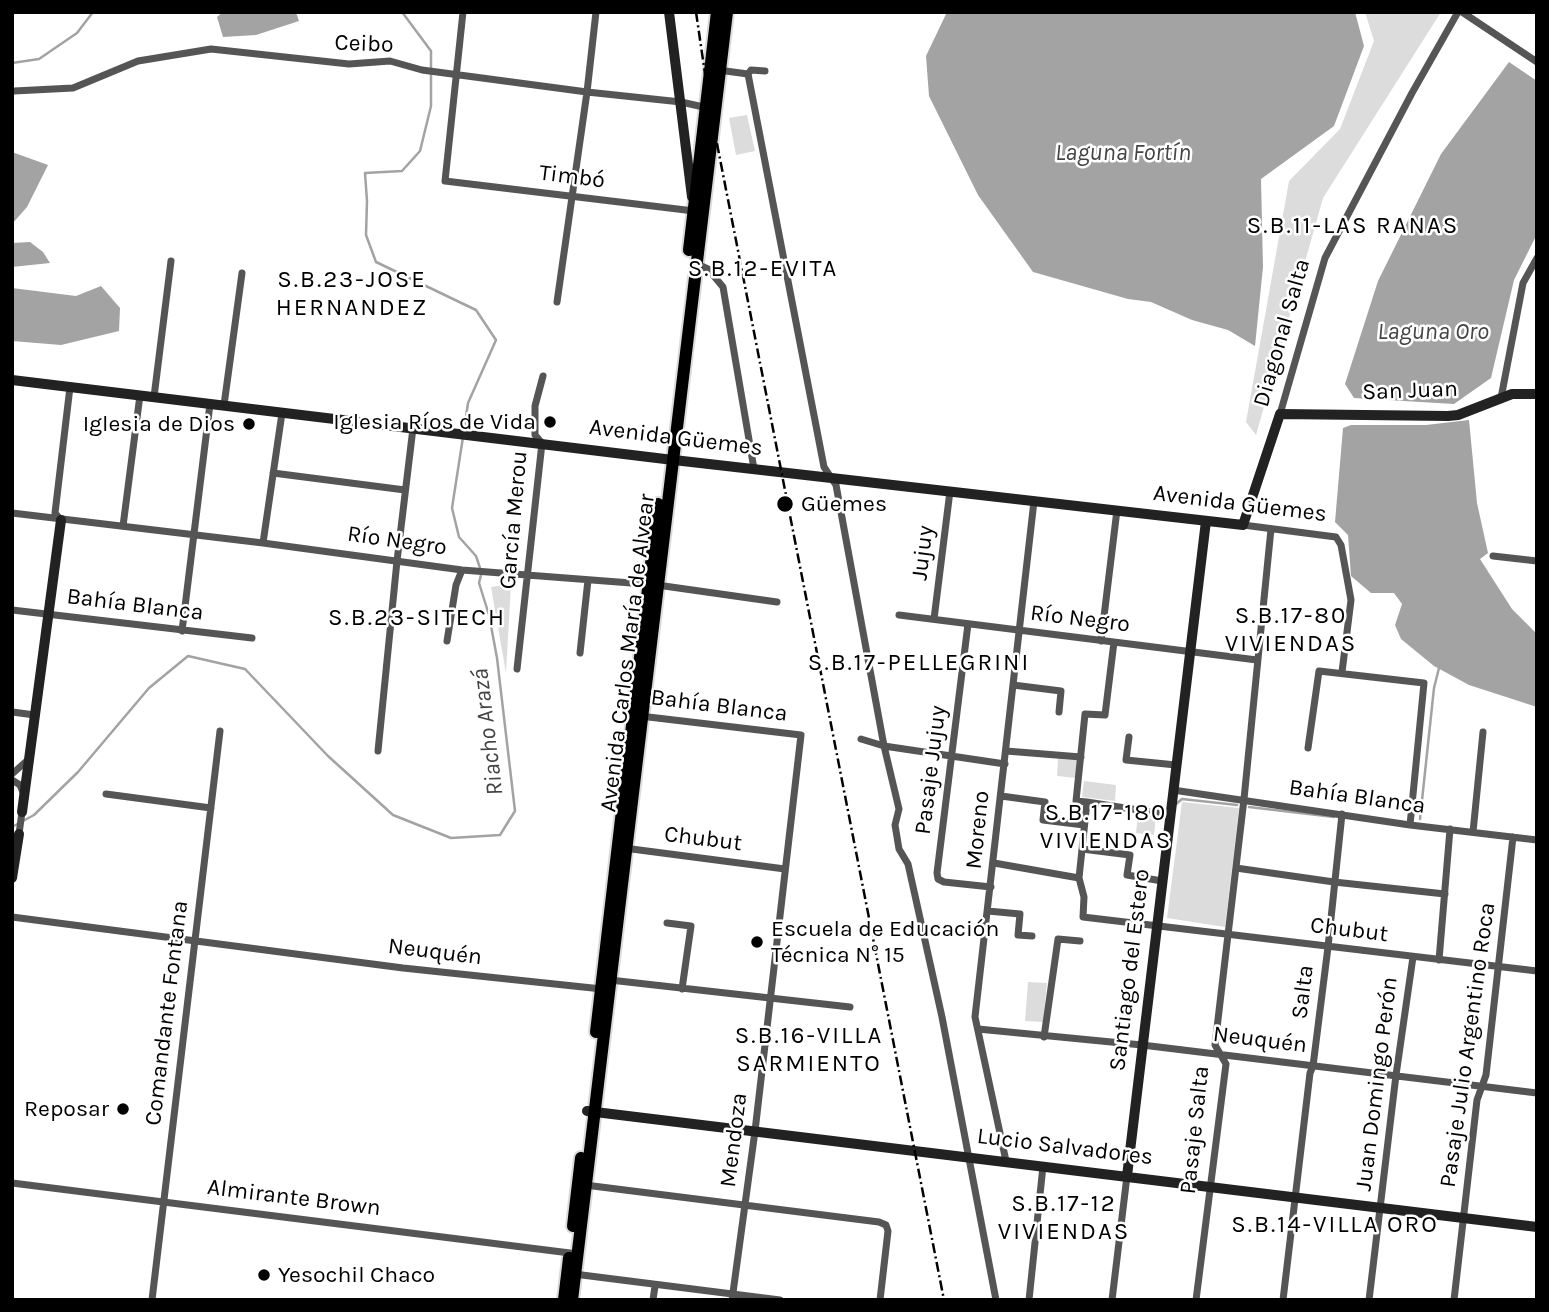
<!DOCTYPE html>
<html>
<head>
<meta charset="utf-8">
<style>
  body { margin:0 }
  #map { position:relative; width:1549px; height:1312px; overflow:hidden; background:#fff; font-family:Karla,sans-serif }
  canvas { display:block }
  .frame { position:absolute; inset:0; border:14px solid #000; pointer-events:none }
</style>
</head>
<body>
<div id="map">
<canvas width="1549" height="1312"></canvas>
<div class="frame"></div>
</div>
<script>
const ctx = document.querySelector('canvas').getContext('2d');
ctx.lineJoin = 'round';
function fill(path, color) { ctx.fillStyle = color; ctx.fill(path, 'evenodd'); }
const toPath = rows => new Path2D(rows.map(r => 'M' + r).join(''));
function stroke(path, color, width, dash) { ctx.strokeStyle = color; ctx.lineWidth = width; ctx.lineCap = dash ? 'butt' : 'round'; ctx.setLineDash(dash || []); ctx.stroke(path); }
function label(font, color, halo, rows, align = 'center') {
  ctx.font = font + ' Karla,sans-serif'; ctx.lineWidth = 5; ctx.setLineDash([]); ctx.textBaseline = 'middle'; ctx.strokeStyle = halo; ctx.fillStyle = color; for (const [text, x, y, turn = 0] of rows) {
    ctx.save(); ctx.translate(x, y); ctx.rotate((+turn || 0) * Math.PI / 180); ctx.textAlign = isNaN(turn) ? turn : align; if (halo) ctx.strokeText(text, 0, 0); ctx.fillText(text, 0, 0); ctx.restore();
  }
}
fill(toPath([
  [1365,12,1441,12,1323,198,1256,435,1246,422,1289,181,1340,129,1374,41],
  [747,115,755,151,736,155,729,118],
  [511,584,506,673,491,587],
  [1058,759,1077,760,1076,778,1057,776],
  [1084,781,1116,785,1115,801,1082,797],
  [1182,802,1239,808,1225,927,1167,918],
  [1138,814,1156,816,1154,835,1136,833],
  [1028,982,1047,983,1043,1022,1025,1021]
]), '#dcdcdc');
fill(toPath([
  [223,12,296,12,299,21,256,35,223,37,217,17],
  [947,12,1355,12,1364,46,1334,126,1261,179,1263,267,1255,346,1228,330,1192,320,1151,302,1128,299,1033,272,978,195,929,96,926,56],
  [1509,62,1537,81,1537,234,1514,280,1491,378,1454,404,1354,398,1345,384,1378,281,1441,154],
  [12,152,48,165,27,207,12,224],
  [30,242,43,252,50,263,12,267,12,243],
  [101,286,120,308,119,331,61,345,12,341,12,288,76,296],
  [1469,420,1477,503,1488,553,1480,559,1512,609,1537,634,1537,707,1469,685,1434,666,1401,639,1395,625,1402,604,1394,593,1371,593,1351,576,1348,535,1335,522,1343,428,1351,425,1426,425]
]), '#a3a3a3');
stroke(toPath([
  [402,12,431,51,431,106,420,151,402,171,365,173,367,201,366,235,376,262,476,310,496,340,468,403,464,430],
  [12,63,39,59,77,33,93,12],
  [463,437,452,508,459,537,476,556,480,568],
  [1175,805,1182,799,1237,805],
  [1249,807,1334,817],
  [1420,819,1434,688,1439,668],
  [12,827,34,815,78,772,149,688,188,656,245,669,328,756,393,815,451,838,500,835,515,811,497,658,489,615,479,583,481,575]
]), '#a3a3a3', 2.5);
const primary = toPath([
  [689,250,717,12],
  [596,1032,658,504],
  [573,1226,581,1158],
  [564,1300,569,1258],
  [572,1300,727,12]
]);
stroke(primary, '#dbdbdb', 16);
stroke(toPath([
  [463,12,445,181,694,211],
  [1462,12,1537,62],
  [718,70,748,74],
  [748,74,824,467,836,485,884,746,899,809,895,825,899,849,908,864,942,1017,996,1300],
  [748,74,751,70,765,71],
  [14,91,73,88,138,61,211,49,349,64,390,61,422,70,587,92,681,102,708,108],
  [697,264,708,269,723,287,754,469],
  [557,302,587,92,596,12],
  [154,397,171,261],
  [1501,398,1523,283,1537,258],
  [224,405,242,273],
  [1280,414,1325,258,1412,93,1458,12],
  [273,473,405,490],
  [12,513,263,543,462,570,657,585,777,602],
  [61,520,55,513,70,387],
  [1243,525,1336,537,1341,545,1351,600,1342,672],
  [123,526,140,395],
  [263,543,282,413],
  [1493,556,1537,561],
  [12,610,252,638],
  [899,615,1257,660],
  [934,619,950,491],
  [968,624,937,873,938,879,944,882,991,887],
  [182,631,210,404],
  [447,641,456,585,462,570],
  [1101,641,1117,510],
  [1114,642,1105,715,1085,714,1076,801,1087,802,1079,878,1084,897,1083,917,1537,971],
  [580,653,588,580],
  [517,669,542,443,535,435,535,406,543,376],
  [1013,685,1061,691,1059,712],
  [12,712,35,715],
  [640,716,801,735,755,1131,732,1300],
  [1129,737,1126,760,1176,765],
  [861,739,884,746,1005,764],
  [1308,748,1319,671,1424,683,1410,825],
  [378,751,397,561,413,428],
  [1006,751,1081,757],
  [12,774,30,758],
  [12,780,20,785,23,792],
  [1173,790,1410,825,1537,840],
  [106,794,211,808],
  [1001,796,1045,802,1043,820,1084,825],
  [1087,802,1170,815],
  [1473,832,1483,732],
  [19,834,22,812],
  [624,848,785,869],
  [1082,849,1130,855,1127,875,1162,881],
  [994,863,1079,878],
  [1236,868,1334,882,1445,894],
  [988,911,1020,914,1018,935,1032,936],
  [12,917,403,968,602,989],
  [667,923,691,926,682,989],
  [1439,960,1450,829],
  [610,980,850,1007],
  [978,1029,1142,1045,1537,1093],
  [1044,1037,1058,939,1080,941],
  [1006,1161,975,1017,1034,501],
  [12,1183,570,1253],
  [585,1185,879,1222,886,1225,888,1231,880,1300],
  [574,1274,780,1300],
  [152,1300,220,731],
  [653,1300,655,1286],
  [1029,1300,1043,1166],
  [1112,1300,1127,1176],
  [1196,1300,1226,1064,1215,1045,1244,799,1271,529],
  [1283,1300,1310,1073,1313,1066,1328,947,1342,814],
  [1369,1300,1396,1075,1413,957],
  [1454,1300,1477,1100,1486,1075,1513,837]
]), '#555', 7);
stroke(toPath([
  [669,12,692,197],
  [12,380,665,459,1243,525,1280,414,1448,416,1458,415,1512,394,1537,394],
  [22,812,61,520],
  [12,878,19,834],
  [587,1111,1537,1227],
  [1127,1176,1206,521]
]), '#222', 10);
stroke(primary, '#000', 12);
stroke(toPath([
  [696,12,710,108,944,1300]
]), '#000', 2.5, [10, 3.5, 2, 3.5]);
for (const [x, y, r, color] of [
  [550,422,7,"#000"],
  [249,424,7,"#000"],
  [785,504,9,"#000"],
  [757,942,7,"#000"],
  [123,1109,7,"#000"],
  [264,1275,7,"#000"]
]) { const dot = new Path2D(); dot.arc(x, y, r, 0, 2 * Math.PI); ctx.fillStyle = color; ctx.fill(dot); stroke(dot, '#fff', 2.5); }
label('23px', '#000', '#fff', [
  ["Ceibo",364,44,2],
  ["Timbó",572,177,7],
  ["Diagonal Salta",1282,333,-74],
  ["San Juan",1410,391,-2],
  ["Avenida Güemes",676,438,7],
  ["Avenida Güemes",1240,504,7],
  ["García Merou",514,520,-85],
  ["Río Negro",397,541,8],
  ["Jujuy",923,553,-83],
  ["Bahía Blanca",135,605,7],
  ["Río Negro",1080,619,7],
  ["Avenida Carlos María de Alvear",628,653,-83],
  ["Bahía Blanca",719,706,7],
  ["Pasaje Jujuy",931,770,-83],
  ["Bahía Blanca",1357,797,8],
  ["Moreno",978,830,-84],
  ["Chubut",703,839,7],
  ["Chubut",1349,930,7],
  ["Neuquén",435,952,7],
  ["Santiago del Estero",1130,970,-83],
  ["Salta",1303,992,-83],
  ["Comandante Fontana",167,1013,-83],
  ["Neuquén",1260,1040,7],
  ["Pasaje Julio Argentino Roca",1468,1045,-82],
  ["Juan Domingo Perón",1377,1084,-83],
  ["Pasaje Salta",1195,1130,-84],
  ["Mendoza",734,1140,-83],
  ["Lucio Salvadores",1065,1147,7],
  ["Almirante Brown",294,1198,7]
]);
label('23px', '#000', '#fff', [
  ["Iglesia Ríos de Vida",536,422],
  ["Iglesia de Dios",235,424],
  ["Güemes",801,504,"left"],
  ["Escuela de Educación",771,929,"left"],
  ["Técnica N° 15",771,955,"left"],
  ["Reposar",109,1109],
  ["Yesochil Chaco",278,1275,"left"]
], 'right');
label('italic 24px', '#444', '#fff', [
  ["Laguna Fortín",1123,153],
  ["Laguna Oro",1433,332],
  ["Riacho Arazá",488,732,-97]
]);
ctx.letterSpacing = '2px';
label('24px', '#000', '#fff', [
  ["S.B.11-LAS RANAS",1353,226],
  ["S.B.12-EVITA",763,269],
  ["S.B.23-JOSE",352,280],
  ["HERNANDEZ",352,308],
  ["S.B.17-80",1291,616],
  ["VIVIENDAS",1291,644],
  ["S.B.23-SITECH",417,618],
  ["S.B.17-PELLEGRINI",919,663],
  ["S.B.17-180",1106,813],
  ["VIVIENDAS",1106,841],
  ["S.B.16-VILLA",809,1036],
  ["SARMIENTO",809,1064],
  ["S.B.17-12",1064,1204],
  ["VIVIENDAS",1064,1232],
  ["S.B.14-VILLA ORO",1335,1225]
]);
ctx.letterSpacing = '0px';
</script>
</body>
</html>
